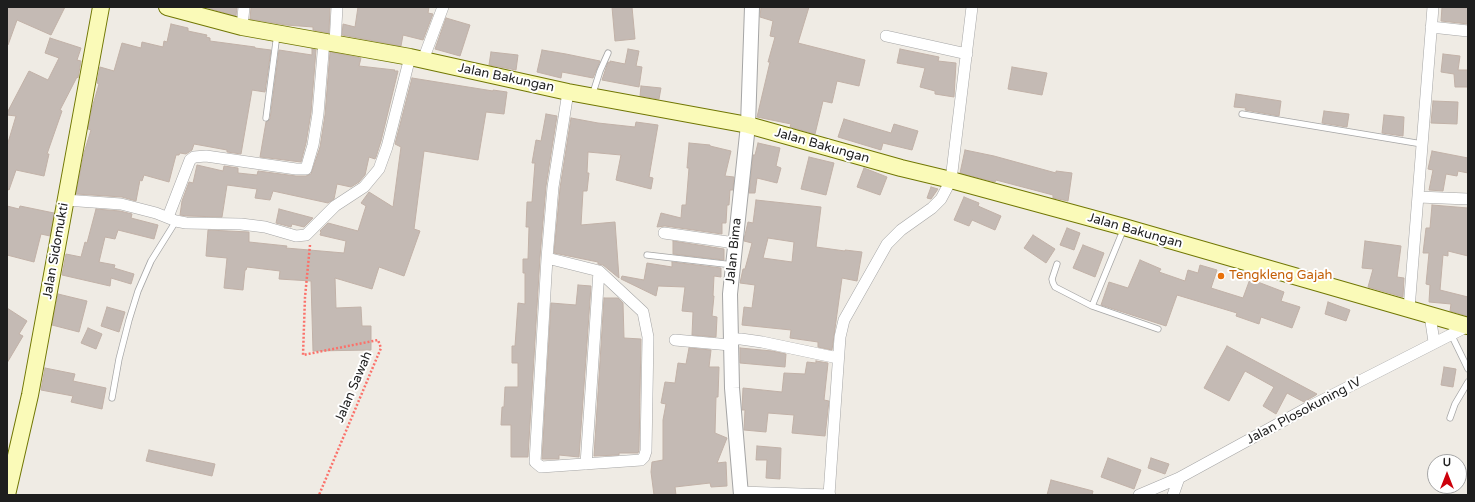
<!DOCTYPE html>
<html>
<head>
<meta charset="utf-8">
<style>
  body { margin:0 }
  #map { position:relative; width:1475px; height:502px; overflow:hidden; background:#efebe4; font-family:"Varela Round",sans-serif }
  canvas { display:block }
  .frame { position:absolute; inset:0; border:8px solid #1e1e1e; pointer-events:none }
  .north { position:absolute; left:1427px; top:454px; width:40px; height:40px; box-sizing:border-box; background:#fff; border:1px solid #a5a5a5; border-radius:50%; rotate:0deg; font-size:11px; font-weight:700; line-height:16px; text-align:center; color:#1e1e1e }
  .north::after { content:''; display:block; margin:auto; width:14px; height:18px; background:#cd000b; clip-path:polygon(50% 0,100% 100%,50% 72%,0 100%) }
</style>
</head>
<body>
<div id="map">
<canvas width="1475" height="502"></canvas>
<div class="frame"></div>
<div class="north">U</div>
</div>
<script>
const ctx = document.querySelector('canvas').getContext('2d');
ctx.lineJoin = 'round';
function fill(path, color) { ctx.fillStyle = color; ctx.fill(path, 'evenodd'); }
const toPath = rows => new Path2D(rows.map(r => 'M' + r).join(''));
function stroke(path, color, width, dash) { ctx.strokeStyle = color; ctx.lineWidth = width; ctx.lineCap = dash ? 'butt' : 'round'; ctx.setLineDash(dash || []); ctx.stroke(path); }
function label(font, color, halo, rows, align = 'center') {
  ctx.font = font + ' "Varela Round",sans-serif'; ctx.lineWidth = 4; ctx.setLineDash([]); ctx.textBaseline = 'middle'; ctx.strokeStyle = halo; ctx.fillStyle = color; for (const [text, x, y, turn = 0] of rows) {
    ctx.save(); ctx.translate(x, y); ctx.rotate((+turn || 0) * Math.PI / 180); ctx.textAlign = isNaN(turn) ? turn : align; if (halo) ctx.strokeText(text, 0, 0); ctx.fillText(text, 0, 0); ctx.restore();
  }
}
const building = toPath([
  [7,7,65,7,51,35,17,20,8,45,7,45,7,7],
  [204,7,237,7,236,16,204,7],
  [251,7,330,7,329,33,313,30,313,27,286,25,250,19,251,7],
  [358,7,429,7,428,13,433,14,423,40,403,35,401,46,342,35,343,24,355,27,358,7],
  [612,7,632,7,635,39,615,41,612,7],
  [761,7,809,7,798,43,865,60,859,86,837,81,832,103,823,101,815,134,790,127,791,124,757,117,770,62,768,62,775,37,770,36,773,21,760,17,761,7],
  [1442,7,1468,8,1468,24,1441,21,1442,7],
  [446,18,470,25,460,56,435,49,446,18],
  [171,24,188,28,188,31,207,35,206,37,210,38,210,41,255,47,255,48,271,50,265,92,252,90,241,154,227,152,227,150,194,144,192,150,186,154,180,153,179,155,176,155,169,182,144,175,142,181,140,180,136,201,122,197,76,194,84,153,91,130,88,129,92,108,99,84,97,83,100,67,114,71,122,43,141,48,142,42,163,47,164,41,167,42,171,24],
  [50,38,81,48,77,60,81,61,78,78,77,77,60,110,62,111,47,154,49,154,44,176,16,170,9,190,7,189,7,146,16,116,7,115,7,113,29,71,48,80,59,58,45,53,50,38],
  [312,49,316,50,311,113,306,143,301,162,260,157,266,122,270,119,279,50,312,55,312,49],
  [628,49,639,51,636,66,642,67,639,87,602,80,608,62,610,63,610,61,625,64,628,49],
  [900,49,939,57,938,61,956,63,954,97,935,94,935,91,920,87,925,68,897,63,900,49],
  [542,50,566,54,600,61,593,78,562,72,561,78,537,72,542,50],
  [330,52,361,58,359,66,395,70,394,71,398,71,381,141,376,157,375,159,369,157,365,175,359,182,351,187,337,184,334,199,328,203,273,191,270,200,255,198,257,189,227,185,222,217,187,216,180,215,182,201,189,182,193,183,197,165,223,171,224,166,238,168,238,173,257,175,258,171,296,176,306,176,311,174,320,147,325,115,330,52],
  [491,52,518,55,516,70,489,65,491,52],
  [1443,54,1460,56,1458,70,1468,70,1468,87,1455,87,1454,74,1441,72,1443,54],
  [1012,67,1047,73,1042,95,1008,89,1012,67],
  [412,78,493,91,493,90,507,92,504,114,486,112,478,160,424,151,414,229,420,231,404,276,379,267,372,289,335,278,336,308,361,307,362,326,371,326,371,350,313,351,311,281,279,279,280,271,247,267,246,270,245,270,243,290,224,288,227,258,206,256,208,230,249,232,249,242,287,246,286,248,344,253,346,241,320,235,321,232,320,231,328,223,358,231,366,206,361,203,369,192,393,207,401,147,395,144,412,78],
  [641,86,661,88,659,99,640,96,641,86],
  [1236,94,1281,101,1279,116,1245,110,1246,108,1234,107,1236,94],
  [1433,101,1458,102,1457,124,1431,123,1433,101],
  [1324,111,1349,114,1347,127,1322,123,1324,111],
  [546,114,557,116,546,186,540,257,528,457,511,457,511,425,501,425,502,407,504,407,505,387,518,387,518,363,512,363,512,346,515,346,518,303,525,304,525,273,523,273,523,259,528,259,529,227,526,227,527,202,532,202,535,163,532,163,536,140,541,141,546,114],
  [1384,115,1404,117,1403,136,1382,133,1384,115],
  [571,118,598,123,635,127,636,122,658,125,649,177,653,178,651,189,616,180,621,155,588,152,587,173,589,173,587,191,583,191,581,225,615,222,619,278,603,265,598,264,598,262,554,253,560,188,571,118],
  [844,119,891,133,894,124,918,131,912,150,883,143,881,150,838,137,844,119],
  [689,143,710,145,710,146,731,151,725,176,734,177,733,190,730,190,729,205,727,205,726,223,722,223,722,234,665,226,657,227,661,213,681,218,682,205,686,205,689,168,687,168,689,143],
  [758,143,780,148,776,166,781,168,777,183,757,178,755,193,749,193,753,155,755,155,758,143],
  [965,150,994,156,1056,173,1056,171,1072,173,1068,201,1053,198,1053,195,996,180,995,182,960,173,965,150],
  [1432,151,1468,158,1468,173,1458,171,1457,176,1446,174,1443,191,1429,190,1433,170,1428,169,1432,151],
  [809,157,834,163,826,195,801,189,809,157],
  [864,168,887,177,880,195,857,187,864,168],
  [931,187,938,189,931,199,927,198,931,187],
  [964,197,979,203,978,206,1001,216,995,230,972,220,969,226,954,220,964,197],
  [756,200,821,207,816,247,845,251,845,250,862,252,857,281,842,278,832,350,818,347,818,342,790,338,791,330,742,325,744,307,752,308,755,285,740,283,743,269,745,269,752,243,744,241,744,239,748,222,753,223,756,200],
  [768,238,794,242,792,262,763,258,768,238],
  [1432,205,1468,208,1468,256,1448,251,1448,256,1443,255,1440,290,1468,297,1468,316,1450,311,1451,304,1429,302,1430,285,1426,284,1429,253,1423,253,1426,228,1430,228,1432,205],
  [7,206,19,209,20,206,54,213,50,236,41,234,34,262,7,255,7,206],
  [96,209,120,211,132,214,131,218,158,225,154,239,118,230,115,239,105,237,99,262,115,265,114,268,134,274,131,284,111,278,110,286,62,275,66,254,81,257,85,242,87,243,96,209],
  [279,209,313,218,304,227,292,224,291,227,276,223,279,209],
  [1067,228,1080,233,1074,250,1060,245,1067,228],
  [1033,235,1055,249,1046,263,1024,248,1033,235],
  [673,241,724,249,724,260,673,254,673,241],
  [1365,241,1401,246,1397,277,1404,278,1403,297,1368,287,1373,269,1362,268,1365,241],
  [1083,245,1104,253,1095,277,1073,268,1083,245],
  [1140,260,1161,269,1159,272,1185,281,1188,270,1198,273,1200,265,1217,270,1211,288,1243,298,1250,279,1284,292,1281,301,1300,307,1292,328,1261,317,1259,324,1236,316,1237,313,1177,295,1166,326,1101,305,1109,282,1128,288,1140,260],
  [672,262,721,268,721,277,714,276,713,296,714,296,712,316,717,317,716,337,692,335,693,312,682,311,685,287,658,286,656,296,621,279,622,276,644,280,647,263,672,267,672,262],
  [578,285,591,286,579,457,559,455,559,459,542,459,551,303,576,305,578,285],
  [58,294,87,301,79,332,52,325,58,294],
  [604,298,618,298,623,303,624,338,641,339,639,450,638,453,619,453,619,455,594,456,604,298],
  [1328,302,1350,310,1346,321,1325,314,1328,302],
  [107,307,125,312,119,332,101,326,107,307],
  [7,308,27,321,19,334,23,336,7,363,7,308],
  [88,328,102,334,96,349,81,343,88,328],
  [1227,346,1317,394,1316,395,1304,402,1287,393,1276,414,1263,406,1274,387,1245,371,1229,401,1204,388,1227,346],
  [689,348,711,350,709,367,719,367,718,397,716,397,715,433,727,438,717,463,726,462,727,486,711,487,710,483,675,487,676,495,654,495,651,472,652,462,663,460,663,420,666,404,661,403,665,382,675,383,678,363,686,364,689,348],
  [740,348,772,351,786,354,785,367,740,363,740,348],
  [816,361,828,363,824,400,829,401,825,436,792,433,794,415,768,413,766,432,744,430,745,410,742,410,743,388,782,392,784,373,805,374,807,362,816,363,816,361],
  [1444,367,1456,369,1453,387,1441,385,1444,367],
  [45,368,75,374,73,381,106,388,102,409,71,402,73,396,41,390,45,368],
  [757,446,781,448,780,479,766,478,767,460,756,460,757,446],
  [149,450,215,464,212,476,146,461,149,450],
  [1108,458,1141,470,1134,489,1101,477,1108,458],
  [1151,458,1169,464,1165,474,1148,468,1151,458],
  [1051,480,1093,491,1092,495,1047,495,1051,480]
]);
fill(building, '#c4bab4');
stroke(building, '#c1b1a7', 1);
const service = toPath([
  [592,96,600,71,608,53],
  [1242,114,1422,144],
  [266,118,277,34],
  [1124,228,1092,306,1158,329],
  [647,255,733,265],
  [1057,264,1052,279,1053,283,1055,287,1092,306],
  [1451,334,1468,369],
  [112,398,119,359,129,320,138,291,151,261,176,221],
  [1450,418,1455,404,1468,382]
]);
const minor = toPath([
  [242,27,244,7],
  [1431,27,1468,31],
  [886,36,967,54],
  [335,43,337,7],
  [423,60,443,7],
  [1418,197,1468,199],
  [65,200,121,204,156,213,176,221,186,223,241,224,265,227,296,236,306,235,335,206,364,187,379,169,387,147,410,57],
  [168,217,190,160,194,157,206,156,296,169,306,169,313,145,318,114,324,41],
  [664,233,735,243],
  [547,258,599,271,643,312,648,337,646,451,644,457,641,460,541,467,535,462,547,258,553,187,568,92],
  [1409,309,1433,7],
  [1430,315,1434,342],
  [730,339,741,339,762,342,838,358],
  [675,340,730,345],
  [586,464,599,271],
  [741,492,830,495],
  [829,495,840,337,844,320,887,244,901,230,932,208,941,199,951,180,972,7],
  [1139,495,1179,478,1307,408,1468,326],
  [1173,495,1179,478]
]);
const tertiary = toPath([
  [741,495,732,388,730,294,748,125,752,7]
]);
const secondary = toPath([
  [167,7,242,27,410,57,568,92,748,125,901,168,951,180,1124,227,1468,326],
  [7,495,30,395,101,7]
]);
stroke(service, '#a5a5a5', 7);
stroke(minor, '#a5a5a5', 12);
stroke(tertiary, '#a5a5a5', 16);
stroke(secondary, '#717704', 18);
stroke(toPath([
  [310,245,305,297,303,355,378,340,381,348,319,495]
]), '#fb716a', 2.5, [2, 2]);
stroke(service, '#fff', 5.5);
stroke(minor, '#fff', 11);
stroke(tertiary, '#fff', 14);
stroke(secondary, '#fafab8', 16);
for (const [x, y, r, color] of [
  [1221,276,4,"#e8710a"]
]) { const dot = new Path2D(); dot.arc(x, y, r, 0, 2 * Math.PI); ctx.fillStyle = color; ctx.fill(dot); stroke(dot, '#fff', 1.5); }
label('13px', '#1e1e1e', '#fff', [
  ["Jalan Bakungan",506,78,12],
  ["Jalan Bakungan",822,146,16],
  ["Jalan Bakungan",1135,231,16],
  ["Jalan Sidomukti",56,251,-80],
  ["Jalan Bima",734,251,-84],
  ["Jalan Sawah",354,387,-67],
  ["Jalan Plosokuning IV",1304,411,-28]
]);
label('13px', '#c56008', '#fff', [
  ["Tengkleng Gajah",1229,276]
], 'left');
</script>
</body>
</html>
